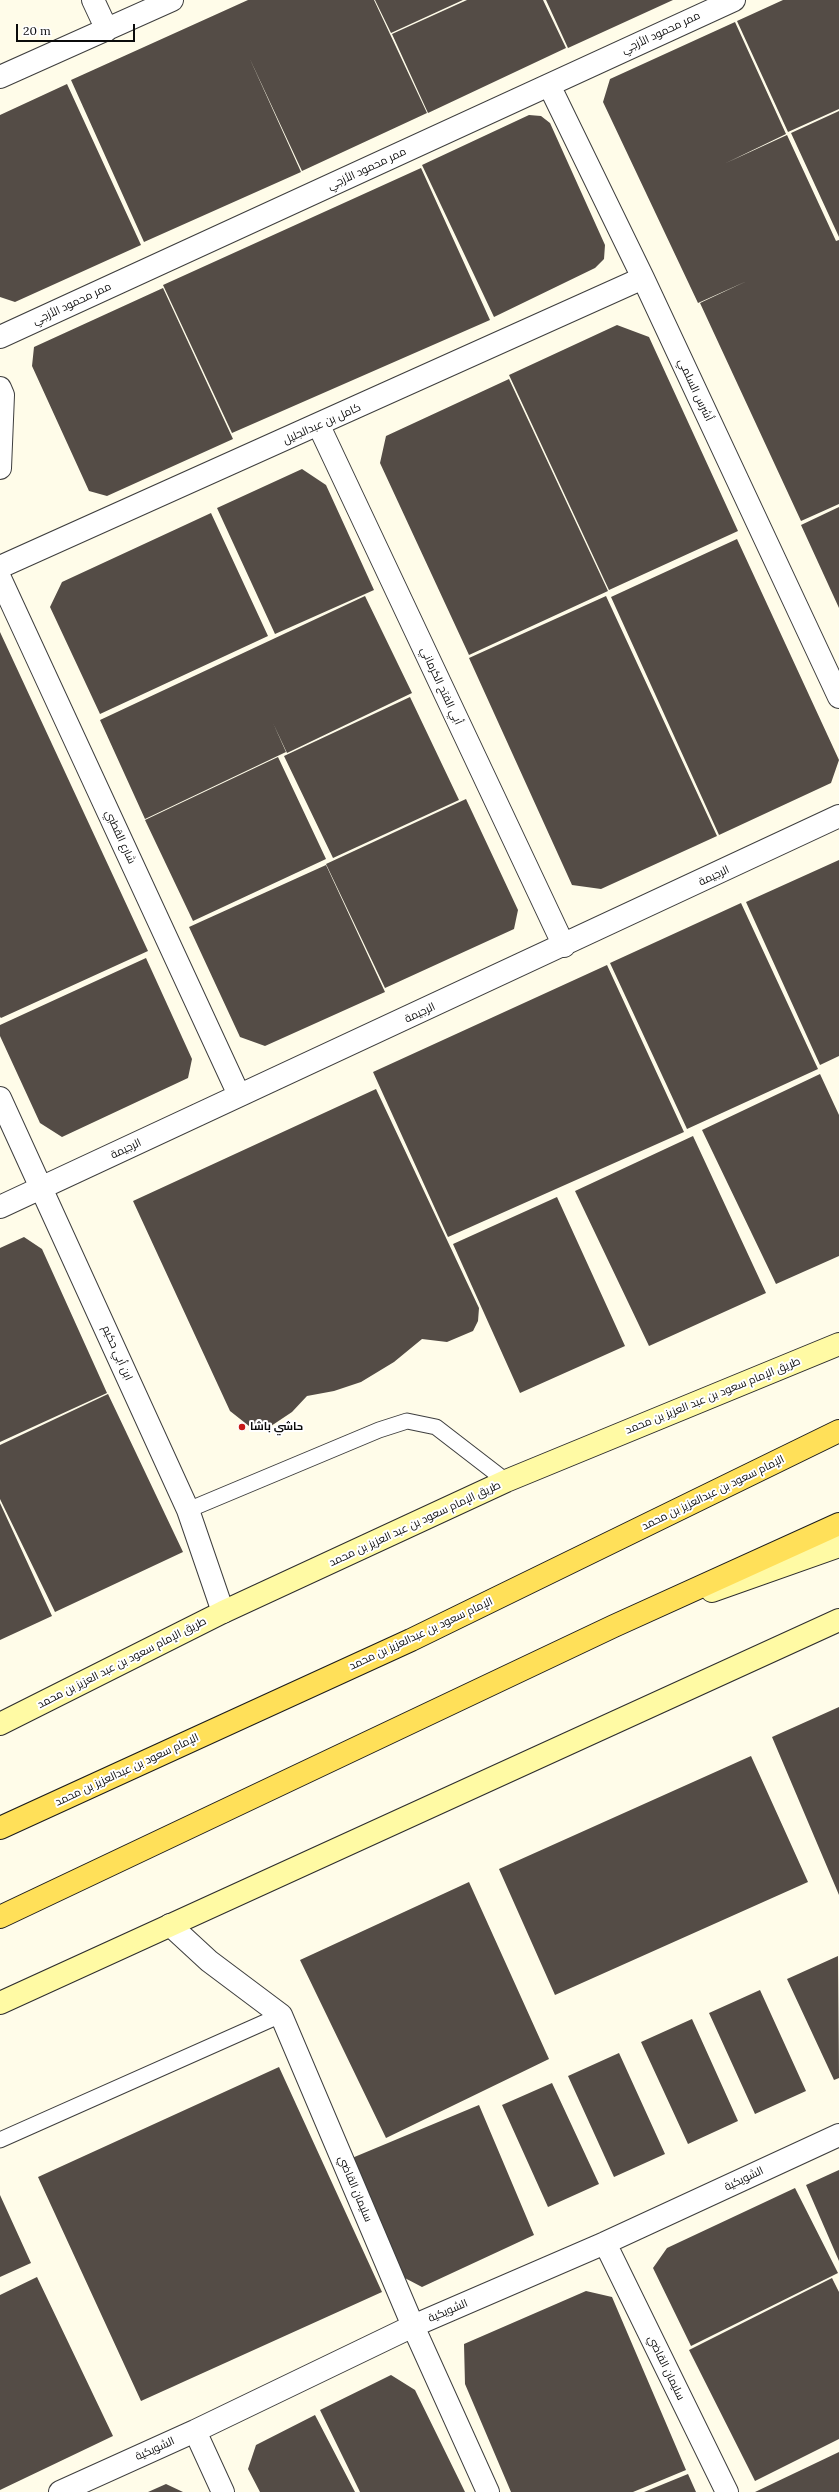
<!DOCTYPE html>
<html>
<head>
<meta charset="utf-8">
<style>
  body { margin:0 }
  #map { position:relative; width:839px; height:2492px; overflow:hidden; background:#fffce9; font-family:Lora,serif }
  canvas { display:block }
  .scale { position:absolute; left:16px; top:24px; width:119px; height:18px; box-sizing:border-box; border:2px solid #0b0b0b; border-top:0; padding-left:5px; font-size:12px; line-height:14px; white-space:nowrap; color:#0b0b0b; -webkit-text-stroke:3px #fff; paint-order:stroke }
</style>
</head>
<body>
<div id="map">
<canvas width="839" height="2492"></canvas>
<div class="scale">20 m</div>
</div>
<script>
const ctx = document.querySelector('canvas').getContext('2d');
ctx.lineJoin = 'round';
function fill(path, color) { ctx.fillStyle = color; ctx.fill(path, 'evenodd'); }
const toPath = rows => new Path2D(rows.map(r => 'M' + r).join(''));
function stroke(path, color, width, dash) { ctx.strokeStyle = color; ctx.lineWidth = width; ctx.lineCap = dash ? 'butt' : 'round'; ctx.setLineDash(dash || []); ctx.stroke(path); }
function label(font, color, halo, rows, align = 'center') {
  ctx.font = font + ' Lora,Cairo,serif'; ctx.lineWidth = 4; ctx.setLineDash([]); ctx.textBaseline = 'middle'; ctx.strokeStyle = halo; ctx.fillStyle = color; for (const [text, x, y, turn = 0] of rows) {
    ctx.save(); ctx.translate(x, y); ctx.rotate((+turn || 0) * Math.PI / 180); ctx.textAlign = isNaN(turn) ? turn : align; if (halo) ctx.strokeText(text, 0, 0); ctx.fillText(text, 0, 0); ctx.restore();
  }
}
fill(toPath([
  [248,0,374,0,427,113,302,171,249,57,301,172,144,242,71,80],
  [375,0,463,0,391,33],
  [467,0,543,0,566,48,428,113,392,34],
  [546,0,673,0,568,48],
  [783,0,839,0,839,109,788,132,737,21],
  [735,22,786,134,726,163,787,135,836,241,839,240,839,504,801,521,700,303,747,281,698,303,603,102,610,79],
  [67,84,141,245,15,302,0,297,0,115],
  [839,111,839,237,791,133],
  [529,115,541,116,550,123,605,245,604,259,595,268,494,317,422,165],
  [421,168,490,320,232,433,163,285],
  [163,288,233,439,107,496,89,491,32,366,34,347],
  [617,325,649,337,738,531,609,590,509,375],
  [509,379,608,591,469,655,380,463,386,436],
  [302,469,326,485,374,590,275,634,217,508],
  [839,507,839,608,801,525],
  [211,513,268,636,100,714,50,607,62,582],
  [737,539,839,760,831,783,719,835,611,597],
  [365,596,412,693,287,753,273,723,286,752,145,819,100,720],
  [606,596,717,836,601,889,572,885,469,658],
  [0,632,148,951,1,1018,0,1017],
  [410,697,459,800,333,858,284,756],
  [278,757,326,859,193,921,145,820],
  [466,799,518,910,514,929,385,988,326,864],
  [839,860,839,1056,820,1065,746,902],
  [326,865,385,992,265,1046,240,1037,189,927],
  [741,903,818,1069,687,1129,610,963],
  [146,958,192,1059,188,1078,62,1137,40,1123,0,1036,0,1025],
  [607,965,684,1132,448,1237,373,1072],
  [820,1074,839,1115,839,1256,776,1284,702,1130],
  [376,1089,479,1308,478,1321,473,1331,447,1342,422,1339,394,1362,361,1382,334,1391,307,1396,292,1412,271,1426,249,1426,230,1411,133,1201],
  [693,1136,766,1293,649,1346,575,1191],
  [557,1197,625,1346,520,1393,453,1244],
  [24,1237,42,1249,107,1393,0,1442,0,1248],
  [108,1394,183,1552,55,1612,0,1499,0,1445],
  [0,1503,52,1616,0,1640],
  [839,1707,839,1895,772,1737],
  [751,1756,808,1882,555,1995,499,1869],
  [469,1882,549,2059,386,2138,300,1960],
  [838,1956,839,2078,834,2080,787,1979],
  [760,1990,806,2091,755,2114,709,2013],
  [692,2019,738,2121,688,2144,641,2042],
  [619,2053,665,2154,614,2177,568,2076],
  [279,2067,382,2292,141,2401,38,2177],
  [552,2083,599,2184,548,2207,502,2105],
  [479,2105,534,2235,422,2287,401,2276,352,2158],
  [839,2170,839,2261,806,2185],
  [795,2188,838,2273,691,2346,653,2268,667,2248],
  [0,2195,31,2263,0,2277],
  [37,2277,113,2436,0,2490,0,2295],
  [832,2278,839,2292,839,2439,755,2481,689,2350],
  [586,2291,612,2297,686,2470,633,2492,511,2492,465,2384,464,2344],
  [391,2375,415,2390,465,2492,360,2492,320,2410],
  [315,2415,355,2492,260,2492,248,2469,256,2445],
  [839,2452,839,2492,755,2492],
  [688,2474,696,2492,644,2492],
  [166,2484,183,2492,148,2492]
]), '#544c46');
const lane = toPath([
  [188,1510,379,1430,407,1421,436,1427,506,1481],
  [0,2140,281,2015]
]);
const street = toPath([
  [93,0,107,30],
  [0,77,172,0],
  [549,85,643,278,839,697],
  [0,337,734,0],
  [0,388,3,395,0,468],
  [319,426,564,946],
  [0,567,643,278],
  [0,578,239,1095],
  [0,1098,188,1510,223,1612],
  [0,1207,839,816],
  [170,1925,209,1961,281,2015,413,2326,488,2492],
  [605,2243,727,2492],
  [195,2431,223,2492],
  [60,2492,195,2431,413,2326,605,2243,839,2135]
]);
const secondary = toPath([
  [712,1591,839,1546],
  [0,1724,223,1612,506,1481,839,1344],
  [0,2003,839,1620]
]);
const primary = toPath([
  [0,1828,411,1640,839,1431],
  [0,1917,614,1626,839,1524]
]);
stroke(lane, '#3e3e3e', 17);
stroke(street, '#3e3e3e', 24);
stroke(secondary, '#2d2d2d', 24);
stroke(primary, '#1c1c1c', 24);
stroke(lane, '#fff', 15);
stroke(street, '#fff', 22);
stroke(secondary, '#fffaa4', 22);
stroke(primary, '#ffe059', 22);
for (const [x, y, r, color] of [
  [242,1427,4,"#c71817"]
]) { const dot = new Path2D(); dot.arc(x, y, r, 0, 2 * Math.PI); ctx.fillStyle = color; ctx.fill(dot); stroke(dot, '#fff', 1.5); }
label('11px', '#0b0b0b', '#fff', [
  ["ممر محمود الأزجي",661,33,-25],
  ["ممر محمود الأزجي",367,169,-25],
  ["ممر محمود الأزجي",72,304,-25],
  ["أشرس السلمي",695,390,65],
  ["كامل بن عبدالجليل",322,424,-24],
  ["أبي الفتح الكرماني",441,686,65],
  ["شارع القطبي",120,837,65],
  ["الرجيمة",714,876,-25],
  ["الرجيمة",420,1013,-25],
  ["الرجيمة",126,1149,-25],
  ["ابن أبي حكيم",117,1353,66],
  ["طريق الإمام سعود بن عبد العزيز بن محمد",713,1396,-22],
  ["الإمام سعود بن عبدالعزيز بن محمد",713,1493,-26],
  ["طريق الإمام سعود بن عبد العزيز بن محمد",415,1524,-25],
  ["الإمام سعود بن عبدالعزيز بن محمد",421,1634,-25],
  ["طريق الإمام سعود بن عبد العزيز بن محمد",122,1663,-27],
  ["الإمام سعود بن عبدالعزيز بن محمد",127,1770,-25],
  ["الشويكية",744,2179,-25],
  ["سليمان القاضي",355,2189,67],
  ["الشويكية",448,2311,-23],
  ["سليمان القاضي",666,2368,64],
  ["الشويكية",155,2449,-24]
]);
label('bold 11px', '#0b0b0b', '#fff', [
  ["حاشي باشا",250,1427]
], 'left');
</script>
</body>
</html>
